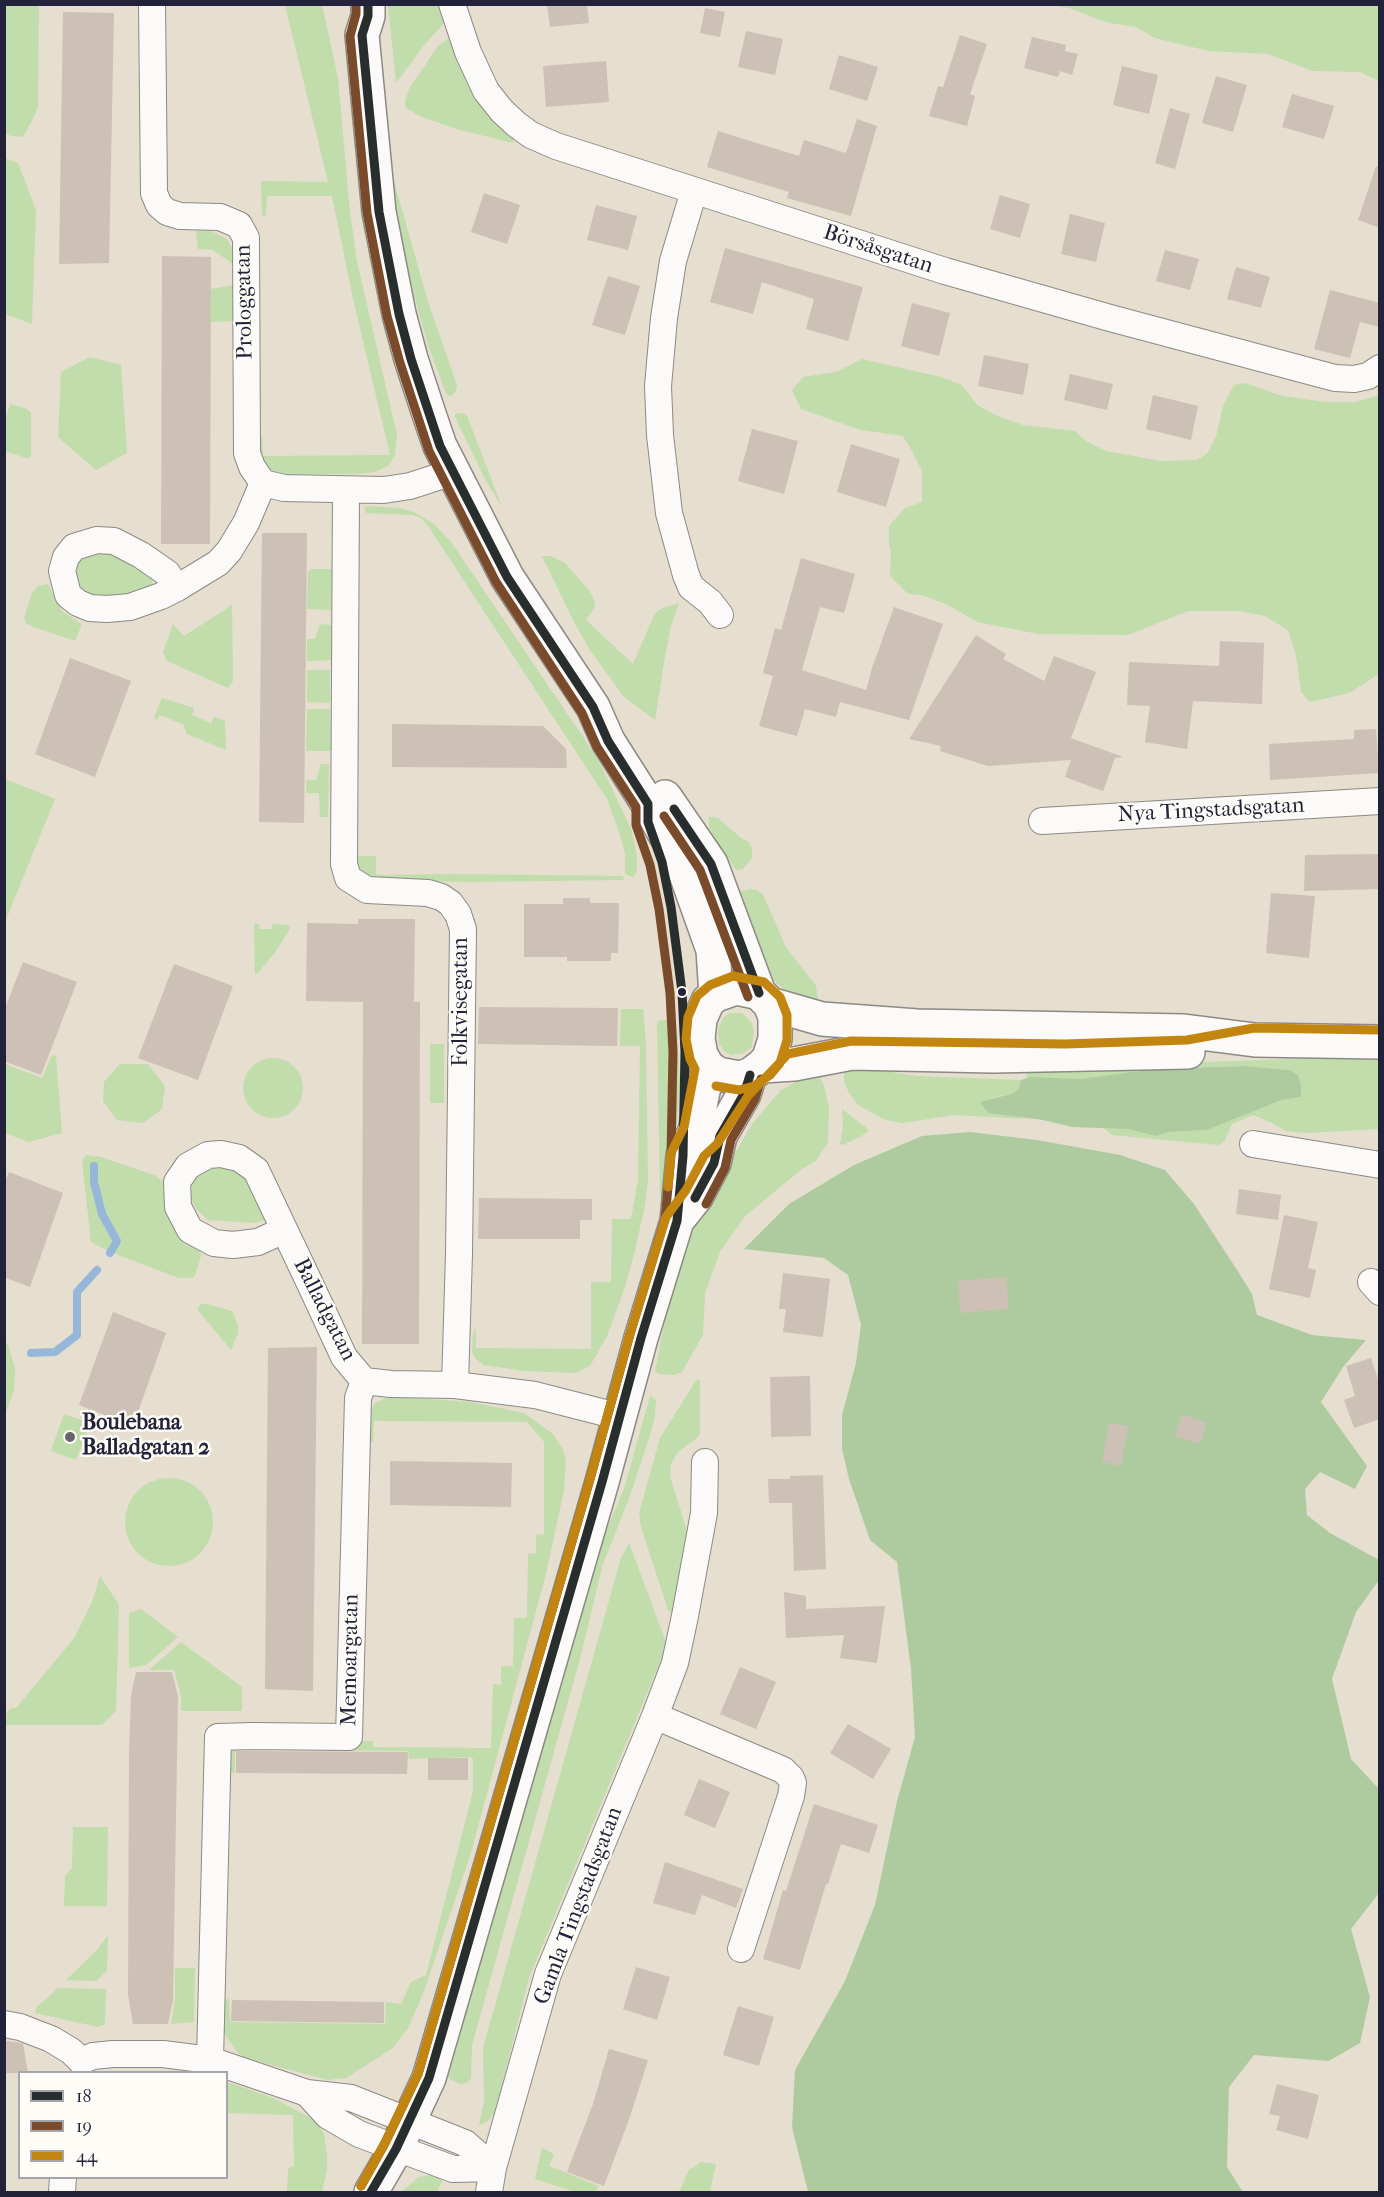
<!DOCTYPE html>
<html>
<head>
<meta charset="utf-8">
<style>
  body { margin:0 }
  #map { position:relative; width:1384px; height:2197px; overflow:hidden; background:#e6dece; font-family:"IM FELL French Canon",serif }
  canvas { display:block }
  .frame { position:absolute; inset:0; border:6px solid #22223b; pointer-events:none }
  .legend { position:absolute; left:18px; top:2071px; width:210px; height:108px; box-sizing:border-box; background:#fdfcf7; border:2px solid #a5a5ac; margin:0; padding:8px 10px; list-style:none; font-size:18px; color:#22223b }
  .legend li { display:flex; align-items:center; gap:12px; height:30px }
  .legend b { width:30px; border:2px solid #a5a5ac }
</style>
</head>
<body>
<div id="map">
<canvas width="1384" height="2197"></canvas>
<div class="frame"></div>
<ul class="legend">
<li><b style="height:8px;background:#282d2d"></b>18</li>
<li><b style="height:8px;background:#7a4b2a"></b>19</li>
<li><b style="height:8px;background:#c2850f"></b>44</li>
</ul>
</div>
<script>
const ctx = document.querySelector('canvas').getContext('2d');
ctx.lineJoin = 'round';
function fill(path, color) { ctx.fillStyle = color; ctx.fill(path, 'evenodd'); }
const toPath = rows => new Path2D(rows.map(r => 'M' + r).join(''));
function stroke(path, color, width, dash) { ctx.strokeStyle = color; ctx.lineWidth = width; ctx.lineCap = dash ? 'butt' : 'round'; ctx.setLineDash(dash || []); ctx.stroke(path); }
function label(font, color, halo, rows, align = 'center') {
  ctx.font = font + ' "IM FELL French Canon",serif'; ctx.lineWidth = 5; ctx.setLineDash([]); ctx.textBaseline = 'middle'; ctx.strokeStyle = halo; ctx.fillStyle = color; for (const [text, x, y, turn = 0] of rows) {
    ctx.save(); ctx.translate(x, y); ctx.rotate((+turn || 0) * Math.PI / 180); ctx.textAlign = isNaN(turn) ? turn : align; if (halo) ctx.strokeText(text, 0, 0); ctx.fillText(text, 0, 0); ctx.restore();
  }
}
fill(toPath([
  [4,5,39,5,38,105,36,113,23,137,11,136,5,133],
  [285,5,322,5,338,78,349,202,356,257,397,435,395,455,388,466,375,472,355,474,282,474,273,472,263,462,259,451,259,436,262,436,263,456,390,455,353,299,332,196,267,196,266,216,262,216,261,181,328,182],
  [388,5,438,5,444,18,445,22,425,44,396,83],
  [1051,5,1379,5,1379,81,1360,72,1313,71,1268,54,1209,51,1175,43,1155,38,1136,27,1109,23,1069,8],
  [448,39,451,40,475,95,484,110,514,138,513,143,456,129,420,116,406,108,405,101,409,89,438,46],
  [4,158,18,163,36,210,32,324,5,314],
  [390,167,428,302,457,385,456,391,451,396,448,396,446,393,429,348,403,257,393,206],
  [196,231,211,231,227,239,234,252,233,264,213,250,198,249],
  [233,285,234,321,210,322,211,289],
  [90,357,121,365,127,453,96,470,58,437,61,372],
  [862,359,941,377,962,385,977,405,997,416,1023,425,1075,431,1086,441,1106,451,1161,461,1196,460,1207,454,1216,437,1223,406,1234,385,1245,383,1282,396,1326,402,1356,402,1379,395,1379,674,1349,693,1310,702,1301,692,1296,655,1288,630,1265,616,1240,611,1188,611,1128,635,1038,634,977,622,948,605,922,595,908,594,890,576,891,551,889,545,889,526,905,508,922,502,922,471,913,453,903,436,861,430,801,409,792,390,803,377,836,372],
  [10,404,27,409,31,413,31,457,26,458,5,451,5,422],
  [462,413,467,416,502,507,486,481,455,417,455,414],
  [369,506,400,508,414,512,434,524,451,542,598,759,632,831,637,857,637,871,633,877,625,874,625,853,619,832,607,799,428,526,421,518,412,515,366,513,364,507],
  [91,552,105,552,117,555,152,579,153,588,130,597,99,598,87,594,81,589,78,582,76,566,78,561],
  [542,556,551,556,565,563,588,589,594,599,595,607,586,620,633,664,655,613,662,608,679,603,671,626,665,656,655,720,624,697,590,650,576,626],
  [311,569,332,569,331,610,307,609,308,572],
  [48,584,62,611,82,624,75,641,31,626,26,623,24,618,32,593,38,586],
  [232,605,233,681,228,688,167,661,163,652,173,624,184,636],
  [320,624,331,625,331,660,307,661,307,639,315,639],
  [307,670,330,670,330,703,307,702],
  [162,698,194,708,192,715,211,723,214,717,225,721,226,750,187,734,184,725,160,715,157,720,154,718],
  [307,709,330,709,331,751,306,751],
  [321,764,329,764,328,817,320,817,319,793,306,793,306,780,316,780],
  [5,779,55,799,5,922],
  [709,817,718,818,740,837,749,842,752,848,752,858,743,869,736,870,717,842,709,827],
  [355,856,376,856,376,875,453,874,623,876,624,880,468,882,370,880,358,870],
  [750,889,757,890,763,895,786,947,816,986,819,1007,798,999,784,989,773,980,761,964,737,892],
  [254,924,259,924,260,929,272,929,272,924,289,925,290,929,276,951,258,973,255,974],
  [621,1009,643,1009,646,1044,648,1182,645,1205,634,1255,624,1290,607,1336,590,1366,576,1373,524,1371,484,1365,475,1358,472,1352,473,1333,476,1327,476,1348,591,1349,591,1282,611,1282,612,1219,631,1219,638,1180,640,1046,620,1046],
  [729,1013,742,1013,752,1023,754,1032,752,1045,751,1048,744,1053,731,1055,724,1051,719,1044,718,1029,723,1018],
  [676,1019,680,1080,677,1123,664,1196,662,1197,660,1196,657,1024,658,1021],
  [430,1044,444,1044,444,1103,430,1103],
  [52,1055,56,1056,62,1133,29,1142,5,1133,5,1064,42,1078],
  '243 1088a30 30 0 1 1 60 0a30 30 0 1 1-60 0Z',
  [1320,1058,1379,1060,1379,1129,1307,1133,1286,1131,1272,1123,1253,1115,1232,1124,1224,1142,1219,1145,1112,1135,1104,1128,1128,1129,1156,1136,1169,1132,1207,1130,1282,1100,1301,1097,1289,1070,1244,1066,1175,1068,1080,1079,1027,1078,1027,1068],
  [120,1064,148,1064,165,1086,162,1109,143,1123,117,1120,103,1101,104,1082],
  [871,1069,917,1076,1021,1080,1019,1088,1014,1093,992,1098,1010,1115,1027,1119,954,1115,903,1123,885,1120,858,1105,849,1093,844,1081,844,1073,847,1070],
  [813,1073,819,1076,824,1085,829,1108,828,1142,816,1161,802,1169,745,1216,720,1252,705,1293,703,1335,682,1372,674,1375,659,1374,655,1371,666,1315,681,1261,698,1218,752,1124,781,1090],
  [842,1109,869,1130,863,1135,843,1145,840,1144,843,1128],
  [86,1155,101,1157,154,1175,163,1181,165,1208,170,1221,179,1233,200,1247,201,1256,195,1276,191,1278,179,1278,110,1252,91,1242,82,1161],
  [219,1164,242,1172,265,1212,265,1220,254,1223,208,1220,196,1209,190,1197,192,1184,200,1172],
  [201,1304,207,1304,232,1311,238,1325,238,1333,231,1350,197,1309],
  [5,1341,9,1348,15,1369,14,1391,5,1414],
  [697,1379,700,1380,700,1433,698,1437,677,1453,671,1465,670,1476,687,1531,681,1597,675,1612,672,1613,668,1610,641,1527,639,1513,660,1438],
  [650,1396,656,1400,655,1415,651,1432,631,1493,602,1567,580,1659,477,2027,472,2045,471,2078,467,2083,460,2084,448,2078,594,1559,624,1489],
  [413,1398,471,1402,524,1413,554,1435,563,1450,566,1460,564,1490,546,1574,471,1853,423,1994,408,2028,393,2048,346,2078,328,2080,271,2065,243,2057,237,2052,222,2030,224,2000,229,1999,230,2022,385,2024,386,2002,401,2004,411,1982,426,1975,473,1791,473,1759,471,1757,409,1759,408,1751,235,1749,235,1773,228,1774,227,1752,240,1740,373,1741,373,1747,491,1748,493,1684,501,1685,501,1666,513,1666,514,1618,527,1618,528,1554,536,1553,536,1535,544,1534,544,1442,527,1422,374,1421,373,1442,368,1442,370,1412,375,1403,386,1398],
  [64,1414,90,1423,76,1460,51,1451],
  '125 1522a44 44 0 1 1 88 0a44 44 0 1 1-88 0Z',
  [629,1543,667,1645,529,1978,495,2112,487,2122,479,2125,484,2101,483,2048,621,1558],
  [100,1576,119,1605,116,1711,102,1725,5,1725,7,1718,6,1713,11,1708,16,1708,75,1637,92,1602],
  [141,1609,178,1637,146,1665,129,1668,129,1613],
  [181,1642,242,1687,242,1711,181,1711,181,1696,174,1670,149,1670],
  [73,1827,108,1827,107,1906,64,1906,65,1876,72,1868],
  [108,1935,107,1971,96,1981,66,1980,96,1951],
  [175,1968,195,1968,194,2022,171,2024,175,2000],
  [58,1988,106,1989,105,2024,98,2027,35,2013,36,2008],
  [227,2082,271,2097,311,2118,320,2127,324,2134,327,2156,327,2171,322,2192,287,2192,288,2168,294,2166,293,2115,227,2113],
  [542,2148,554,2154,549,2166,599,2186,595,2192,575,2192,535,2179],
  [701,2162,716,2164,710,2192,679,2192,689,2170],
  [431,2175,445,2175,437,2192,401,2192,419,2177]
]), '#c0ddab');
fill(toPath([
  [1244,1066,1289,1070,1298,1075,1301,1085,1301,1097,1282,1100,1207,1130,1169,1132,1156,1136,1128,1129,1072,1127,1043,1120,988,1113,980,1102,1014,1093,1019,1088,1021,1080,1031,1077,1080,1079,1156,1069],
  [970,1132,1037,1140,1120,1155,1165,1170,1194,1204,1239,1273,1252,1294,1257,1315,1312,1335,1366,1340,1343,1367,1321,1402,1367,1466,1355,1489,1320,1472,1305,1489,1307,1515,1330,1533,1379,1560,1379,1580,1356,1612,1332,1679,1351,1759,1379,1789,1379,1893,1351,1929,1370,1997,1360,2043,1329,2061,1254,2055,1229,2087,1227,2167,1243,2192,808,2192,792,2127,795,2070,845,1981,875,1905,897,1801,915,1737,911,1669,897,1562,870,1540,849,1479,842,1449,842,1415,856,1363,861,1325,848,1275,824,1258,744,1249,789,1204,854,1165,922,1136]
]), '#aecba0');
stroke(toPath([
  [94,1166,94,1182,102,1214,117,1241,110,1253],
  [31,1353,55,1352,77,1335,77,1292,97,1270]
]), '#96b7da', 8);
fill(toPath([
  [547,4,587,4,589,23,550,27],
  [705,8,725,12,720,37,700,33],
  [63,12,114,13,109,263,59,264],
  [746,31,783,39,775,75,738,67],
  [960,35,987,44,970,94,975,96,967,126,929,116,938,86,943,87],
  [1032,37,1066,45,1065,51,1078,54,1072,75,1060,71,1058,77,1024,68],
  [839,55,878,67,867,101,829,89],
  [606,61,609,102,546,107,543,66],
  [1122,66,1158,75,1149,114,1113,105],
  [1216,76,1247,85,1233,132,1202,123],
  [1292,94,1334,106,1324,139,1282,127],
  [1170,108,1190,114,1175,169,1155,163],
  [857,119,877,126,851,216,787,198,789,192,707,167,718,131,799,156,804,140,846,153],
  [1376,166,1380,167,1380,228,1358,220],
  [484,193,520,205,507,244,471,232],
  [1000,195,1030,204,1020,238,990,229],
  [596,205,637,216,628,250,587,240],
  [1070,214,1105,223,1096,262,1061,254],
  [725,248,863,287,848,341,806,329,814,299,762,282,753,314,710,302],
  [1165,250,1199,259,1190,290,1156,281],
  [162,256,211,257,210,544,161,544],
  [1236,267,1270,277,1261,308,1227,299],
  [608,276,640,286,625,335,592,325],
  [1330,290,1380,303,1380,327,1360,322,1350,358,1314,349],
  [912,303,950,313,939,356,901,346],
  [984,355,1029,364,1023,395,978,386],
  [1070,374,1113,384,1107,410,1064,400],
  [1153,395,1198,406,1191,440,1146,429],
  [752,429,798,441,784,494,738,481],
  [851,444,900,459,886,507,837,492],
  [262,533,307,533,304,823,259,822],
  [801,558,855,574,844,613,820,607,802,670,866,690,872,668,894,607,943,624,909,720,840,702,836,717,805,709,797,736,759,726,773,676,763,673,775,628,781,630],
  [976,635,1006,654,1003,659,1044,681,1054,656,1096,672,1071,738,1123,757,1115,758,1103,791,1065,777,1071,760,988,766,940,751,941,746,909,739],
  [1220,641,1264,643,1262,704,1193,701,1187,749,1145,742,1150,706,1127,705,1129,662,1219,666],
  [70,658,131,681,95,777,35,754],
  [392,724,543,726,566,749,567,768,392,767],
  [1376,729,1379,773,1270,780,1269,744,1354,739,1354,730],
  [1380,854,1380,889,1304,891,1305,855],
  [1271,893,1315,896,1309,958,1266,953],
  [563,898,590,898,590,903,619,903,618,953,611,953,611,961,567,961,567,957,524,957,524,904,563,904],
  [358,919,415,919,414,1002,420,1002,419,1344,362,1344,363,1002,306,1001,307,923,358,924],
  [23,962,77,982,41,1075,4,1061,4,1011],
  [174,964,233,986,198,1080,138,1058],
  [479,1007,618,1008,617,1046,478,1044],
  [9,1172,63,1193,30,1287,4,1277,4,1183],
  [1239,1189,1281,1195,1278,1220,1236,1214],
  [479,1198,592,1199,592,1220,580,1220,580,1239,478,1239],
  [1284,1215,1318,1222,1308,1268,1316,1270,1310,1298,1269,1289],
  [783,1273,830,1279,823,1337,783,1332,786,1309,779,1309],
  [1006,1277,1009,1309,960,1313,958,1281],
  [113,1312,166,1333,133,1426,79,1405],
  [317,1347,313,1691,265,1689,268,1348],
  [1371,1358,1380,1385,1380,1419,1354,1428,1344,1400,1355,1396,1346,1366],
  [810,1376,811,1436,771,1437,770,1377],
  [1182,1414,1207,1423,1200,1444,1175,1436],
  [1109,1423,1128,1426,1121,1466,1102,1462],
  [390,1461,512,1463,511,1507,390,1505],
  [823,1475,826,1569,794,1571,792,1503,769,1503,768,1479,790,1479,790,1476],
  [784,1592,806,1596,806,1609,885,1606,877,1663,840,1658,844,1635,786,1638],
  [740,1667,776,1682,756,1729,720,1714],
  [136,1672,172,1672,178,1696,173,2000,168,2024,133,2024,128,1995,129,1752,131,1695],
  [848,1724,891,1749,873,1779,830,1753],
  [236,1751,408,1752,407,1774,236,1773],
  [428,1758,468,1758,468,1780,428,1780],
  [699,1779,730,1792,715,1828,684,1815],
  [814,1804,878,1825,869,1853,841,1844,828,1884,826,1884,800,1970,763,1959,783,1890,786,1891],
  [665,1862,743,1889,736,1908,702,1895,695,1915,653,1903],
  [636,1967,670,1977,657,2020,623,2009],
  [232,2000,384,2002,384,2023,231,2021],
  [738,2006,774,2017,759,2066,723,2055],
  [4,2041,16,2042,23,2044,28,2073,4,2073],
  [609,2049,648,2060,630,2117,604,2186,567,2172,593,2104],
  [1277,2084,1319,2095,1308,2139,1276,2130,1280,2116,1269,2114]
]), '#ccc1b4');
const street = toPath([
  [152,4,154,193,159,205,167,212,180,216,220,217,239,225,246,238,247,453,252,467,263,483],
  [452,4,468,52,486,91,502,111,516,124,531,135,556,146,945,271,1110,318,1335,378,1354,379,1368,376,1380,368],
  [694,191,673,261,664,318,658,386,660,435,669,513,686,575,691,587,710,602,720,615],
  [346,490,344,864,348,878,367,890,428,893,441,897,450,903,458,914,463,929,459,1254,455,1385],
  [97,540,114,541,141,555,167,573,177,588,161,596,130,607,107,609,90,608,78,603,68,595,62,571,66,557,74,547,97,540],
  [177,588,218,563,229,551,246,523,263,483,284,488,384,490,410,486,453,472],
  [1042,821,1380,801],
  [1253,1144,1380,1165],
  [284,1230,258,1242,233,1245,214,1243,190,1230,178,1207,177,1182,188,1166,208,1155,221,1154,239,1158,256,1170,312,1288,344,1357,364,1381,391,1384,455,1385,535,1395,621,1417],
  [1371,1282,1380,1292],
  [655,1716,783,1770,791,1778,793,1783,791,1796,741,1949],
  [4,2024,20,2027,51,2039,71,2051,81,2061,93,2056,113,2054,163,2054,210,2060,307,2093,351,2098,465,2143,493,2168],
  [210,2060,218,1737,253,1736,349,1737,358,1398,364,1381],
  [307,2093,328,2116,359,2134,453,2169,493,2168],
  [62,2192,63,2178],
  [489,2192,493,2168,548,1974,655,1716,675,1663,685,1616,704,1513,705,1462]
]);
const secondary = toPath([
  [368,4,368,16,362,35,379,212,399,314,411,359,429,414,440,446,507,577,593,707,608,741,648,804,683,866,713,950,716,995],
  [665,797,711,864,759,993],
  [770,1004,822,1019,917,1026,1184,1031,1255,1040,1380,1042],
  [762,1066,794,1064,852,1053,993,1056,1188,1052],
  [680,1217,696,1197,714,1163,720,1136,744,1094,750,1075],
  [371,2192,396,2149,429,2078,602,1482,641,1338,677,1221,683,1156,695,1131,708,1067,701,1055,698,1039,700,1019,708,1001,716,995,736,988,759,993,770,1004,775,1017,775,1039,769,1058,762,1066,750,1075,739,1078,718,1074,708,1067]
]);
stroke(street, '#8d8985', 28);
stroke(secondary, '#8d8985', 36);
stroke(street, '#fbfaf8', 26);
stroke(secondary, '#fbfaf8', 33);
stroke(toPath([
  [368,4,368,16,362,35,379,212,399,314,411,359,440,446,507,577,593,707,608,741,648,804,648,822,662,862,671,907,682,992,685,1052,683,1156,677,1221,641,1338,602,1482,429,2078,396,2149,371,2192],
  [674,809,711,864,759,993],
  [695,1198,714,1163,720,1136,744,1094,750,1075]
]), '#282d2d', 9);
stroke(toPath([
  [356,4,356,14,350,36,367,213,387,316,400,363,429,451,496,582,582,713,597,747,636,807,636,825,650,865,659,909,670,993,673,1052,671,1155,665,1219,630,1334,590,1479,418,2074,385,2143,361,2186],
  [664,816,700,870,748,997],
  [706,1204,725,1168,731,1140,755,1099,761,1079]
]), '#7a4b2a', 9);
stroke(toPath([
  [668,1187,671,1153,684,1127,695,1069,690,1059,686,1039,688,1017,697,996,710,985,733,976,764,982,780,997,787,1015,787,1040,780,1063,770,1075,754,1086,739,1090,716,1086],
  [361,2186,385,2143,418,2074,590,1479,630,1334,666,1217,686,1190,704,1156,717,1144,748,1096,788,1054,851,1041,1065,1044,1187,1040,1254,1028,1380,1030]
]), '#c2850f', 9);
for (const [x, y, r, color] of [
  [682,992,5,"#22223b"],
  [70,1437,6,"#67646e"]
]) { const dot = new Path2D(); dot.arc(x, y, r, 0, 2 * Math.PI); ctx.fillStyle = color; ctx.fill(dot); stroke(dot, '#fdfcf7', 2); }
label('22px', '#22223b', '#fdfcf7', [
  ["Börsåsgatan",878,250,18],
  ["Prologgatan",245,302,-91],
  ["Nya Tingstadsgatan",1211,811,-3],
  ["Folkvisegatan",462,1002,-90],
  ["Balladgatan",324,1310,63],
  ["Memoargatan",351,1660,-89],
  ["Gamla Tingstadsgatan",579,1906,-69]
]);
label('bold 22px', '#22223b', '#fdfcf7', [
  ["Boulebana",82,1424],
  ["Balladgatan 2",82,1449]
], 'left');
</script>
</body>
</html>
